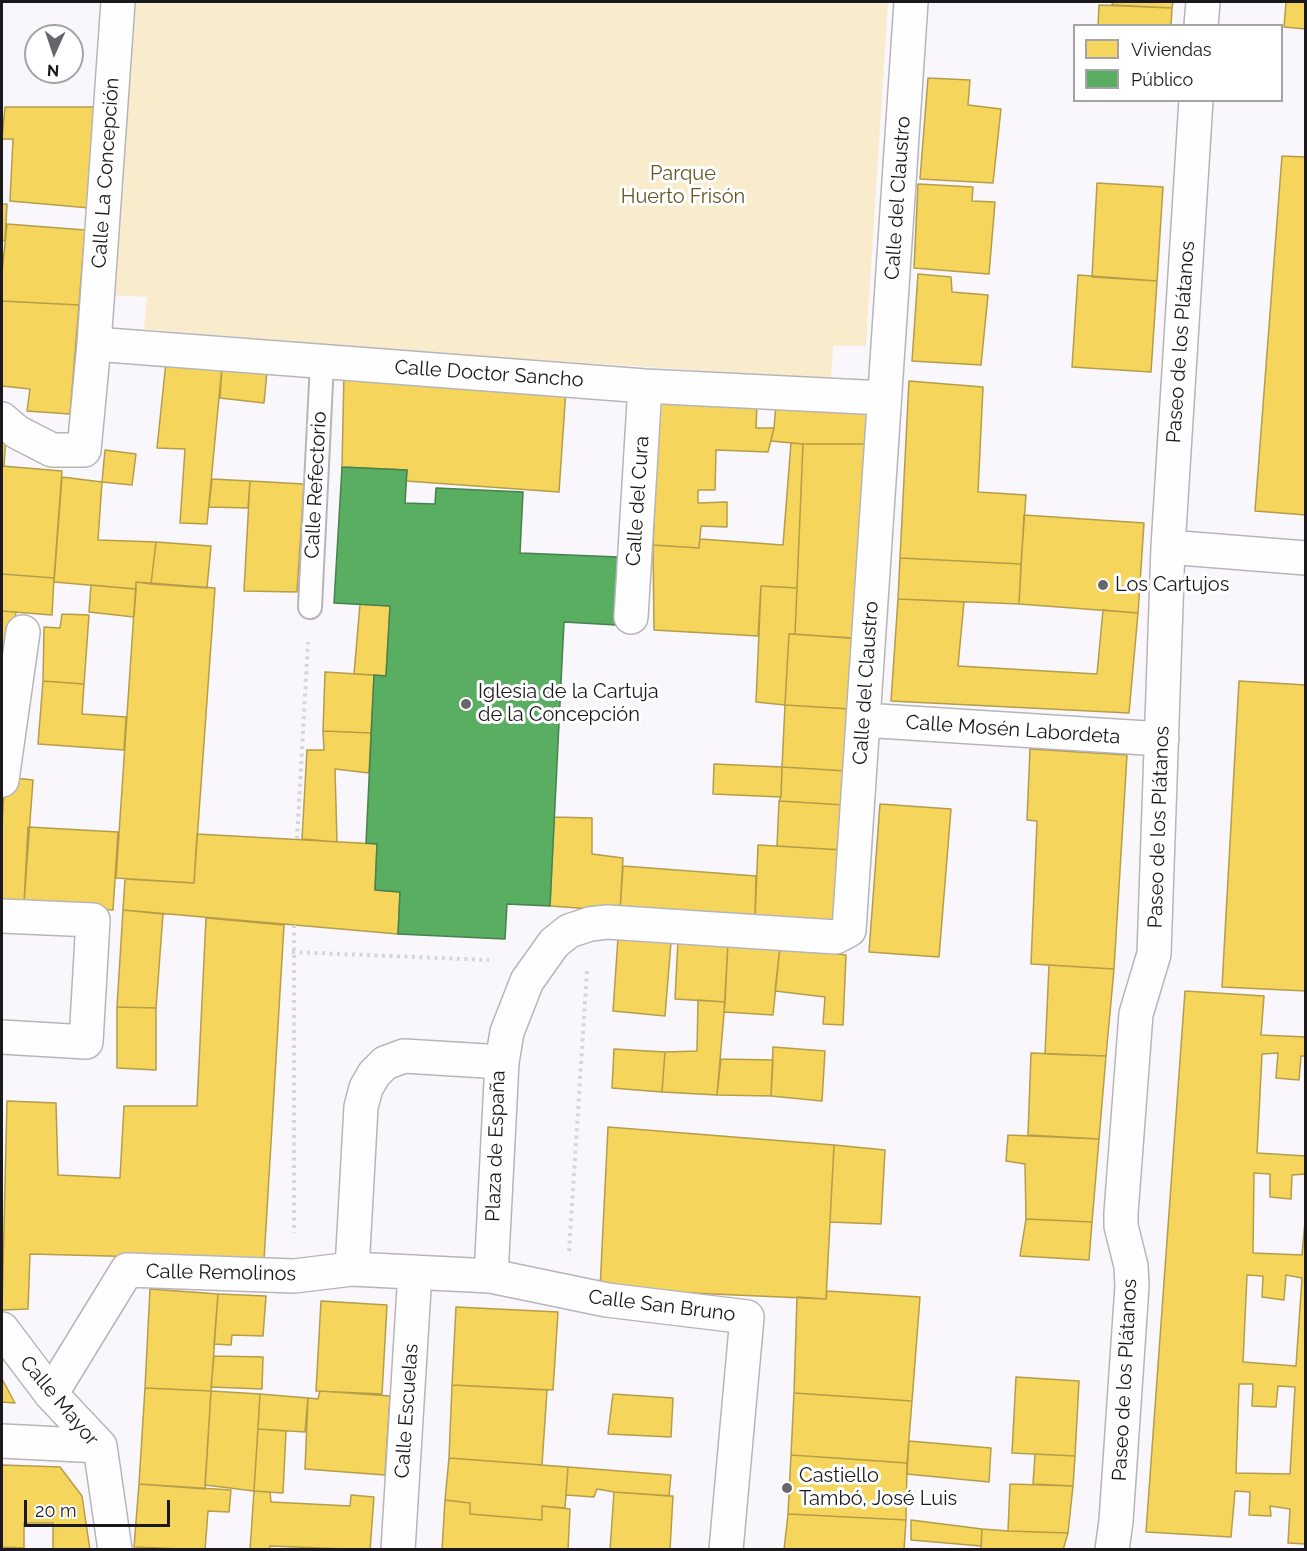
<!DOCTYPE html>
<html>
<head>
<meta charset="utf-8">
<style>
  body { margin:0 }
  #map { position:relative; width:1307px; height:1551px; overflow:hidden; background:#f9f6fc; font-family:Raleway,sans-serif }
  canvas { display:block }
  .frame { position:absolute; inset:0; border:3px solid #1c191d; pointer-events:none }
  .legend { position:absolute; left:1073px; top:24px; width:210px; height:78px; box-sizing:border-box; background:#fff; border:2px solid #a4a3a5; margin:0; padding:8px 10px; list-style:none; font-size:18px; color:#1c191d }
  .legend li { display:flex; align-items:center; gap:12px; height:30px }
  .legend b { width:30px; border:2px solid #a4a3a5 }
  .north { position:absolute; left:24px; top:24px; width:60px; height:60px; box-sizing:border-box; background:#fff; border:2px solid #a4a3a5; border-radius:50%; rotate:183deg; font-size:16px; font-weight:700; line-height:24px; text-align:center; color:#1c191d }
  .north::after { content:''; display:block; margin:auto; width:21px; height:27px; background:#69666b; clip-path:polygon(50% 0,100% 100%,50% 72%,0 100%) }
  .scale { position:absolute; left:24px; top:1500px; width:146px; height:27px; box-sizing:border-box; border:3px solid #1c191d; border-top:0; padding-left:8px; font-size:18px; line-height:21px; white-space:nowrap; color:#1c191d; -webkit-text-stroke:4px #fff; paint-order:stroke }
</style>
</head>
<body>
<div id="map">
<canvas width="1307" height="1551"></canvas>
<div class="frame"></div>
<ul class="legend">
<li><b style="height:16px;background:#f6d55c"></b>Viviendas</li>
<li><b style="height:16px;background:#5aae61"></b>Público</li>
</ul>
<div class="north">N</div>
<div class="scale">20 m</div>
</div>
<script>
const ctx = document.querySelector('canvas').getContext('2d');
ctx.lineJoin = 'round';
function fill(path, color) { ctx.fillStyle = color; ctx.fill(path, 'evenodd'); }
const toPath = rows => new Path2D(rows.map(r => 'M' + r).join(''));
function stroke(path, color, width, dash) { ctx.strokeStyle = color; ctx.lineWidth = width; ctx.lineCap = dash ? 'butt' : 'round'; ctx.setLineDash(dash || []); ctx.stroke(path); }
function label(font, color, halo, rows, align = 'center') {
  ctx.font = font + ' Raleway,sans-serif'; ctx.lineWidth = 6; ctx.setLineDash([]); ctx.textBaseline = 'middle'; ctx.strokeStyle = halo; ctx.fillStyle = color; for (const [text, x, y, turn = 0] of rows) {
    ctx.save(); ctx.translate(x, y); ctx.rotate((+turn || 0) * Math.PI / 180); ctx.textAlign = isNaN(turn) ? turn : align; if (halo) ctx.strokeText(text, 0, 0); ctx.fillText(text, 0, 0); ctx.restore();
  }
}
fill(toPath([
  [136,2,888,2,866,346,833,346,831,379,389,350,144,329,147,297,112,295]
]), '#f9eccc');
const homes = toPath([
  [1113,2,1173,2,1172,8,1112,5,1113,2],
  [1286,2,1306,2,1306,29,1284,27,1286,2],
  [1099,5,1172,8,1171,26,1098,26,1099,5],
  [928,78,970,80,968,105,1001,109,993,183,920,179,928,78],
  [5,107,98,107,90,208,10,201,13,139,2,139,5,107],
  [1282,156,1306,157,1306,515,1255,511,1282,156],
  [1097,183,1163,187,1157,281,1092,277,1097,183],
  [918,184,973,187,972,201,995,202,989,274,914,268,918,184],
  [2,204,7,204,5,241,2,240,2,204],
  [7,224,85,230,79,305,2,301,2,273,7,224],
  [918,274,951,277,952,292,988,295,981,365,912,361,918,274],
  [1078,275,1157,281,1151,372,1072,367,1078,275],
  [2,301,79,305,70,414,27,411,30,389,2,386,2,301],
  [166,362,222,366,207,524,180,523,185,449,157,448,166,362],
  [222,366,267,371,264,403,220,398,222,366],
  [344,372,566,389,559,492,406,481,407,470,342,467,344,372],
  [909,381,983,387,978,492,1026,495,1021,564,900,558,909,381],
  [659,396,757,404,756,428,774,428,768,452,716,450,715,490,698,490,698,503,727,502,727,527,701,526,699,548,653,545,659,396],
  [776,404,864,409,870,420,870,444,803,444,771,441,774,428,776,404],
  [2,433,6,436,4,466,2,466,2,433],
  [791,443,803,444,797,588,761,586,758,636,654,630,653,545,699,548,700,539,783,545,791,443],
  [803,444,870,444,860,639,795,634,803,444],
  [105,450,136,454,132,485,102,482,105,450],
  [2,466,62,471,54,578,2,574,2,466],
  [62,477,102,482,98,540,156,542,151,584,136,582,136,589,54,582,62,477],
  [212,479,250,481,248,508,209,507,212,479],
  [250,481,304,484,297,592,244,591,250,481],
  [1024,515,1144,523,1138,613,1019,604,1024,515],
  [156,542,211,546,207,588,151,584,156,542],
  [900,558,1021,564,1019,604,898,599,900,558],
  [2,574,54,578,52,615,2,611,2,574],
  [136,582,215,588,194,883,116,878,136,582],
  [91,585,136,589,134,617,89,612,91,585],
  [761,586,797,588,795,634,789,634,785,705,756,702,761,586],
  [898,599,964,602,958,666,1097,674,1103,610,1138,613,1129,713,891,701,898,599],
  [360,604,390,606,386,676,354,674,360,604],
  [2,611,16,612,7,697,2,697,2,611],
  [62,614,89,615,84,684,43,681,44,627,60,628,62,614],
  [789,634,855,638,851,709,785,705,789,634],
  [325,672,374,675,371,733,323,731,325,672],
  [43,681,84,684,82,714,126,717,124,750,38,744,43,681],
  [1239,681,1306,685,1306,991,1222,987,1239,681],
  [785,705,851,709,847,771,782,767,785,705],
  [323,731,371,733,369,773,335,769,337,842,302,839,307,750,324,750,323,731],
  [1030,749,1127,755,1114,969,1031,964,1037,821,1027,820,1030,749],
  [714,764,782,767,781,797,713,794,714,764],
  [782,767,847,771,845,805,779,801,781,797,782,767],
  [5,777,33,780,24,903,2,900,2,825,5,777],
  [779,801,845,805,843,850,777,846,779,801],
  [880,804,951,809,939,957,869,952,880,804],
  [554,817,592,818,592,854,623,858,620,911,550,906,554,817],
  [28,827,118,832,113,910,24,903,28,827],
  [197,834,377,844,375,890,400,892,398,934,123,910,125,879,194,883,197,834],
  [758,845,843,850,841,925,755,918,758,845],
  [623,866,756,876,755,918,620,911,623,866],
  [123,910,163,914,156,1008,117,1007,123,910],
  [206,918,284,925,264,1260,30,1254,28,1309,2,1310,7,1101,56,1103,58,1175,120,1178,124,1106,197,1106,206,918],
  [618,938,671,942,665,1016,613,1011,618,938],
  [678,940,728,943,725,1002,675,999,678,940],
  [728,943,780,947,773,1015,724,1012,728,943],
  [780,947,846,955,843,1025,823,1024,825,997,775,991,780,947],
  [1049,965,1114,969,1106,1056,1045,1054,1049,965],
  [1185,991,1264,996,1261,1035,1306,1037,1306,1056,1301,1056,1299,1080,1276,1078,1278,1053,1262,1054,1257,1153,1306,1156,1306,1174,1292,1175,1291,1199,1270,1197,1270,1174,1254,1173,1253,1253,1302,1255,1306,1210,1306,1544,1288,1543,1290,1509,1270,1506,1271,1516,1249,1515,1250,1492,1235,1491,1231,1537,1146,1532,1185,991],
  [1247,1275,1263,1276,1262,1297,1284,1300,1286,1275,1302,1278,1296,1366,1243,1362,1247,1275],
  [1239,1384,1253,1384,1252,1406,1276,1407,1278,1386,1295,1387,1290,1474,1236,1473,1239,1384],
  [698,1000,725,1002,717,1095,662,1092,665,1052,697,1051,698,1000],
  [117,1007,156,1008,156,1070,117,1068,117,1007],
  [773,1047,825,1051,822,1101,771,1096,773,1047],
  [614,1049,665,1052,662,1092,612,1088,614,1049],
  [1031,1053,1106,1056,1099,1139,1028,1135,1031,1053],
  [721,1059,773,1060,771,1096,717,1095,721,1059],
  [608,1127,834,1145,826,1299,600,1289,608,1127],
  [1008,1135,1099,1139,1092,1222,1026,1219,1025,1164,1006,1161,1008,1135],
  [834,1145,885,1150,881,1224,830,1222,834,1145],
  [1026,1219,1092,1222,1089,1260,1020,1256,1026,1219],
  [150,1289,218,1294,211,1391,145,1388,150,1289],
  [827,1291,920,1297,912,1401,794,1393,797,1297,826,1299,827,1291],
  [218,1294,266,1296,263,1336,232,1335,231,1345,214,1344,218,1294],
  [321,1301,387,1305,382,1394,316,1391,321,1301],
  [456,1307,558,1312,553,1390,452,1385,456,1307],
  [214,1356,263,1357,262,1389,211,1387,214,1356],
  [1016,1377,1079,1381,1075,1456,1012,1453,1016,1377],
  [2,1379,15,1403,2,1402,2,1379],
  [452,1385,547,1390,542,1465,449,1458,452,1385],
  [145,1388,211,1391,205,1489,139,1484,145,1388],
  [211,1391,260,1394,254,1491,205,1485,211,1391],
  [320,1391,390,1396,385,1475,305,1469,308,1398,318,1399,320,1391],
  [794,1393,912,1401,907,1463,791,1455,794,1393],
  [260,1394,308,1398,305,1432,258,1429,260,1394],
  [613,1394,673,1398,671,1437,608,1434,613,1394],
  [258,1429,286,1431,283,1493,254,1491,258,1429],
  [909,1441,991,1448,989,1482,907,1474,909,1441],
  [1035,1454,1075,1456,1073,1486,1033,1484,1035,1454],
  [791,1455,907,1463,906,1520,788,1514,791,1455],
  [449,1458,568,1467,565,1508,542,1506,542,1520,470,1514,470,1503,445,1500,449,1458],
  [2,1465,60,1467,82,1496,90,1550,53,1550,53,1523,24,1523,24,1548,2,1547,2,1465],
  [568,1467,671,1475,669,1496,614,1492,597,1489,594,1497,566,1495,568,1467],
  [139,1484,231,1490,229,1512,208,1511,205,1550,134,1547,139,1484],
  [1010,1484,1073,1486,1068,1533,1008,1531,1010,1484],
  [254,1491,270,1492,271,1502,350,1506,351,1495,374,1497,370,1550,270,1546,270,1550,250,1550,254,1491],
  [614,1492,673,1496,670,1550,610,1550,614,1492],
  [445,1500,470,1503,470,1514,542,1520,542,1506,570,1509,568,1550,442,1550,445,1500],
  [788,1514,906,1520,904,1550,784,1550,788,1514],
  [911,1520,982,1529,981,1546,911,1540,911,1520],
  [982,1529,1008,1531,1068,1533,1063,1550,981,1550,982,1529]
]);
fill(homes, '#f6d55c');
stroke(homes, '#b59d49', 1.5);
const public = toPath([
  [342,467,407,470,405,503,435,504,436,488,523,492,520,553,619,557,616,625,564,622,550,906,507,904,505,939,398,934,400,892,375,890,377,844,366,843,374,675,386,676,390,606,334,603,342,467]
]);
fill(public, '#5aae61');
stroke(public, '#47814d', 1.5);
const lane = toPath([
  [310,607,322,362]
]);
const street = toPath([
  [1201,26,1203,2],
  [94,344,645,386,884,398],
  [2,419,17,432,52,450,84,450,94,344,118,2],
  [1168,547,1306,558],
  [631,617,645,386],
  [863,720,1162,739],
  [2,780,23,632],
  [2,916,93,920,86,1042,2,1037],
  [352,1269,361,1107,366,1088,374,1074,385,1063,404,1056,502,1062],
  [491,1276,502,1062,507,1032,527,981,554,943,569,931,590,924,607,922,836,937,849,930,911,2],
  [2,1329,51,1394,100,1446,115,1550],
  [51,1394,127,1270,294,1276,352,1269,491,1276,607,1300,747,1317,726,1550],
  [2,1441,100,1446],
  [398,1550,415,1272],
  [1112,1550,1116,1521,1132,1286,1131,1266,1121,1226,1121,1213,1136,1014,1154,954,1168,547,1196,100]
]);
stroke(lane, '#b7b5b9', 26);
stroke(street, '#b7b5b9', 36);
stroke(toPath([
  [297,839,308,642],
  [294,925,294,1233],
  [292,952,489,960],
  [569,1251,587,971]
]), '#d7d6d7', 4, [3, 4.5]);
stroke(lane, '#fefeff', 22);
stroke(street, '#fefeff', 33);
for (const [x, y, r, color] of [
  [1103,585,6,"#69666b"],
  [466,704,6,"#69666b"],
  [787,1488,6,"#69666b"]
]) { const dot = new Path2D(); dot.arc(x, y, r, 0, 2 * Math.PI); ctx.fillStyle = color; ctx.fill(dot); stroke(dot, '#fff', 2); }
label('20px', '#1c191d', '#fff', [
  ["Calle La Concepción",106,173,-86],
  ["Calle del Claustro",898,198,-86],
  ["Paseo de los Plátanos",1181,342,-86],
  ["Calle Doctor Sancho",489,374,4],
  ["Calle Refectorio",316,485,-87],
  ["Calle del Cura",638,501,-86],
  ["Calle del Claustro",866,683,-86],
  ["Calle Mosén Labordeta",1013,730,4],
  ["Paseo de los Plátanos",1159,827,-88],
  ["Plaza de España",496,1146,-88],
  ["Calle Remolinos",221,1273,1],
  ["Calle San Bruno",662,1306,7],
  ["Paseo de los Plátanos",1125,1380,-87],
  ["Calle Mayor",59,1401,50],
  ["Calle Escuelas",407,1411,-86]
]);
label('20px', '#665523', '#fff', [
  ["Parque",683,174],
  ["Huerto Frisón",683,197]
]);
label('20px', '#1c191d', '#fff', [
  ["Los Cartujos",1115,585],
  ["Iglesia de la Cartuja",478,692],
  ["de la Concepción",478,715],
  ["Castiello",799,1476],
  ["Tambó, José Luis",799,1499]
], 'left');
</script>
</body>
</html>
